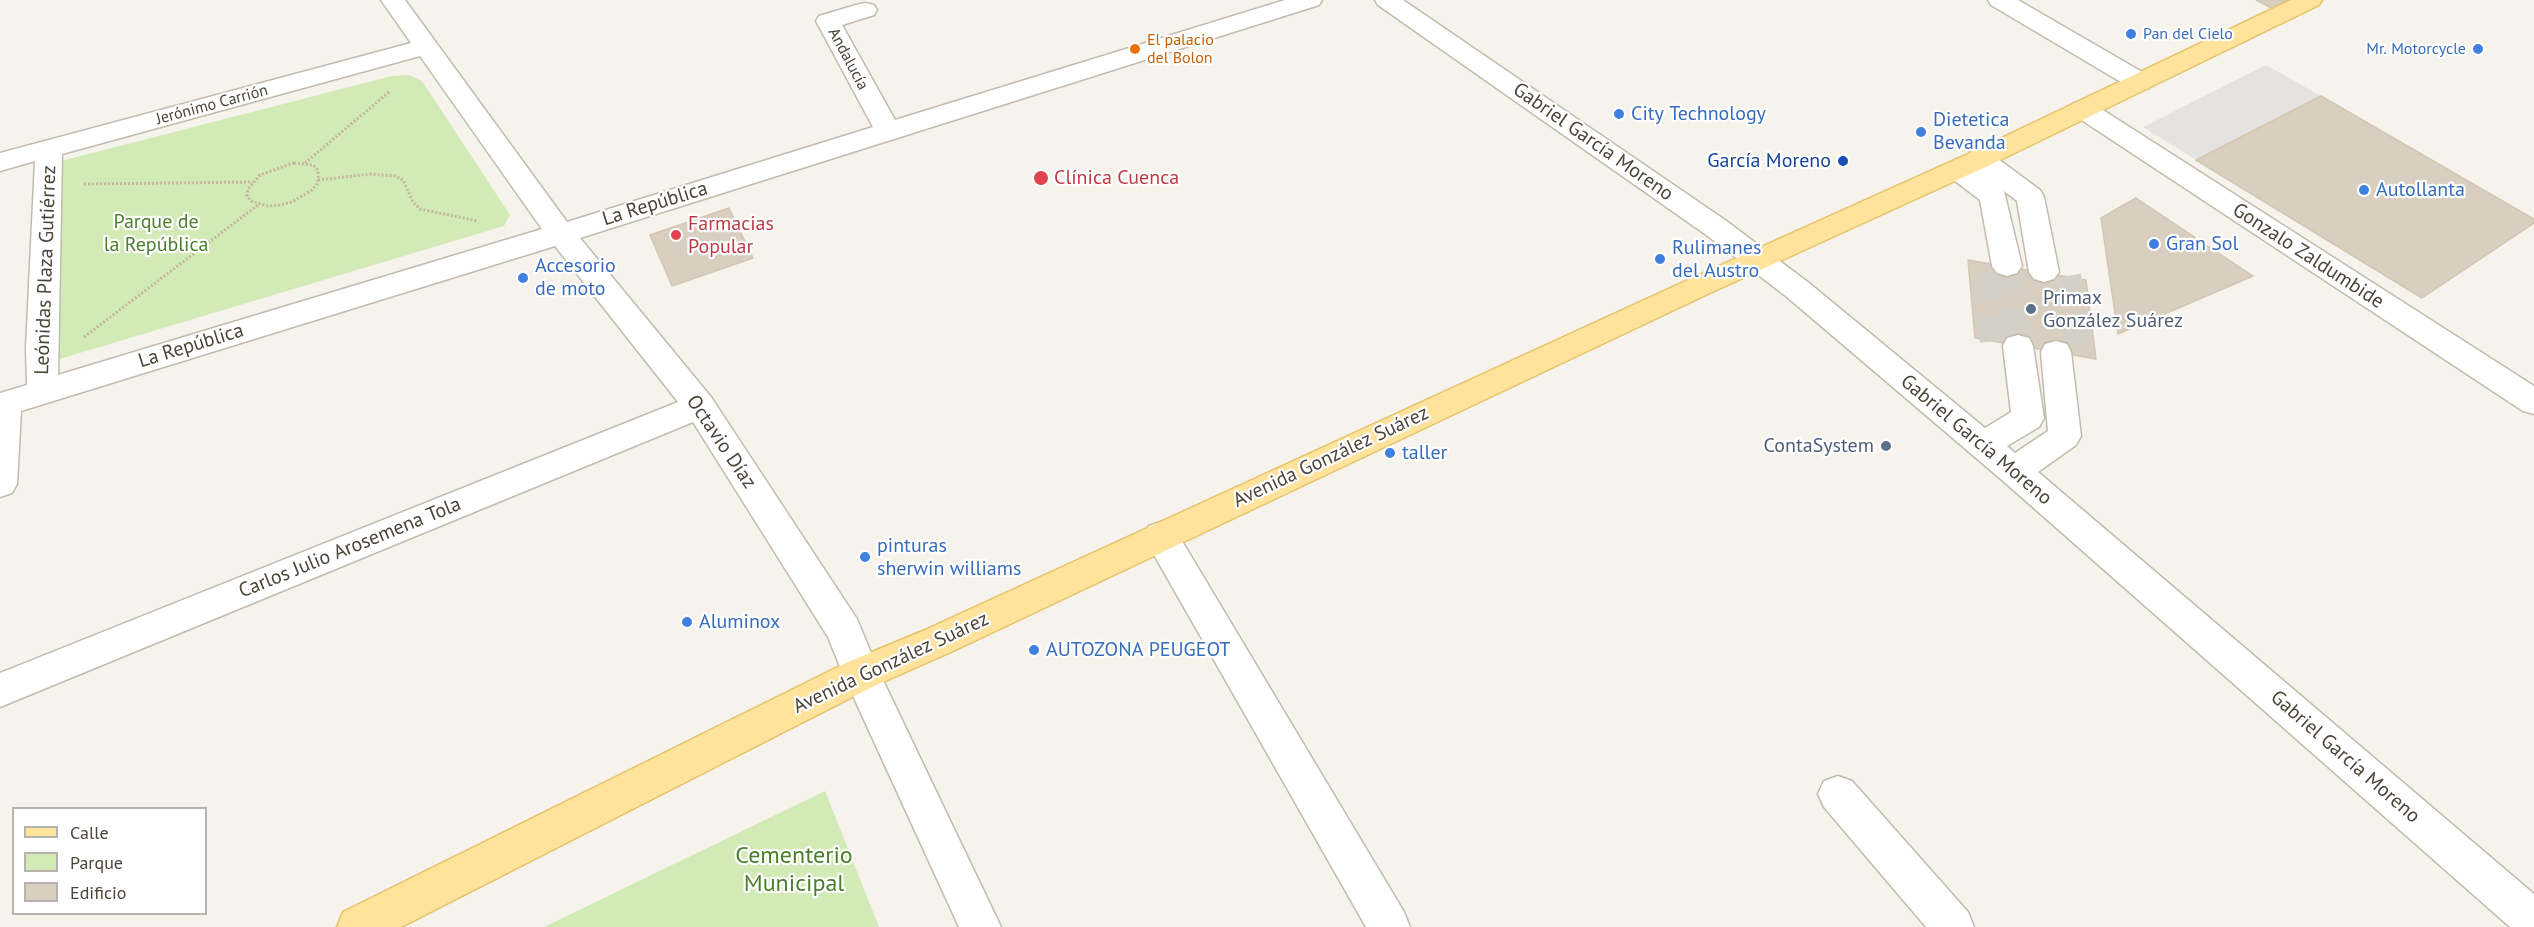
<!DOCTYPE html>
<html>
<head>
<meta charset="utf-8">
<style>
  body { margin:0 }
  #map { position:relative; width:2534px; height:927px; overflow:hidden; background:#f6f3ec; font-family:"PT Sans",sans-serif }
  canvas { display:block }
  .legend { position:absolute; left:12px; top:807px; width:195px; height:108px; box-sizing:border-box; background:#fff; border:2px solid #b7b4b0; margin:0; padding:8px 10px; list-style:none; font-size:18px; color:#4b4439 }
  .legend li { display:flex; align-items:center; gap:12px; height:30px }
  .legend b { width:30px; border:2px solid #b7b4b0 }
</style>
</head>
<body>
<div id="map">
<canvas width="2534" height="927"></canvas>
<ul class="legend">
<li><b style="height:8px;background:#ffe39c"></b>Calle</li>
<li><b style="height:16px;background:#d2eab5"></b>Parque</li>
<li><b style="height:16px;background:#d8cfc1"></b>Edificio</li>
</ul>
</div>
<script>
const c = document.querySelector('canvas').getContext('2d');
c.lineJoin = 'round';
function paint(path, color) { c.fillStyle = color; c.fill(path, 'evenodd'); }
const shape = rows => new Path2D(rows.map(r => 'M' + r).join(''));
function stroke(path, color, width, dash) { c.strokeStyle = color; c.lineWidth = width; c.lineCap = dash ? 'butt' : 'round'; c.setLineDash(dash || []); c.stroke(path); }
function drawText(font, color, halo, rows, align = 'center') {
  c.font = font + ' "PT Sans",sans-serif'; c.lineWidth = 4.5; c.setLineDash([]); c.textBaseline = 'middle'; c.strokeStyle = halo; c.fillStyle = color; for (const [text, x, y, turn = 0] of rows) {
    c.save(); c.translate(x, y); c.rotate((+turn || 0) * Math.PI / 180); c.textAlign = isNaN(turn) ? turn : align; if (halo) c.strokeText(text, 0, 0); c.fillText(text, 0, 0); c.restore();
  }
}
paint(shape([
  [409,75,422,81,510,215,504,226,53,361,61,161,392,76],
  [825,791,879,927,544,927]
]), '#d2eab5');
paint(shape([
  [2266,65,2321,96,2196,160,2143,127]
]), '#e5e3e0');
const building = shape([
  [2256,0,2289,0,2273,9,2256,0],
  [2321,96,2534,219,2534,223,2422,298,2196,160,2321,96],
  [2136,198,2253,276,2118,334,2101,218,2136,198],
  [729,208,753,258,672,286,650,235,729,208],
  [1968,260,2086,280,2096,359,1975,338,1968,260]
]);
paint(building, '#d8cfc1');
stroke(building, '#d3c7b4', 1.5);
stroke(shape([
  [2007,266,2018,346],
  [1986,273,1994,341],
  [2067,276,2080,356]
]), '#d4d0c8', 28, [28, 14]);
const minor = shape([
  [381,0,405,0,567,222,873,127,816,21,819,16,856,5,865,3,874,5,877,10,874,15,842,25,895,120,1285,0,1322,0,1319,5,580,238,711,397,857,619,879,672,1001,927,959,927,843,674,828,637,693,422,0,707,0,673,678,402,555,246,21,411,17,484,12,493,0,497,0,393,27,385,26,348,35,161,0,171,0,153,411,43,381,0],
  [420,56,542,229,58,375,62,154,420,56],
  [1375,0,1403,0,1725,220,1809,283,1985,428,2011,412,2003,346,2007,338,2018,335,2029,338,2033,346,2044,418,2039,427,2007,446,2015,453,2048,431,2041,352,2045,344,2056,341,2067,344,2071,352,2081,436,2076,445,2038,472,2534,894,2534,927,2510,927,2002,480,1787,297,1705,234,1378,5,1375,0],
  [1988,0,2018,0,2149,76,2153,82,2149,88,2140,90,2131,88,1991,5,1988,0],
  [2083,101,2092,103,2534,386,2534,414,2523,411,2074,115,2070,109,2074,103,2083,101],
  [1980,150,1990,153,2040,190,2044,197,2059,272,2054,279,2044,282,2034,279,2029,272,2017,201,2004,191,2022,266,2017,273,2007,276,1997,273,1992,266,1980,200,1951,178,1947,172,1951,166,1961,163,1971,166,1966,159,1970,153,1980,150],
  [1161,522,1173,526,1404,912,1410,927,1366,927,1149,546,1144,536,1149,526,1161,522],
  [1838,776,1852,781,1968,912,1974,927,1926,927,1824,807,1818,794,1824,781,1838,776]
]);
const major = shape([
  [2291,0,2322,0,2319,5,1990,165,1710,293,951,652,874,686,401,927,337,927,343,912,848,662,925,630,1690,279,1970,153,2291,0]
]);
stroke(minor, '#c2bbae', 3);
stroke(major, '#e6c16a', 3);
stroke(shape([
  [294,163,313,165,318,170,318,183,312,190,292,202,280,205,268,206,251,201,247,196,248,189,260,175,294,163],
  [305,163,389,92],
  [318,180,371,174,395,176,403,180,413,202,420,209,478,221],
  [84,184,253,182],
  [84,337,258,205]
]), '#c4b79f', 3, [2, 2]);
paint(minor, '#fff');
paint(major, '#ffe39c');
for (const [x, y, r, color] of [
  [2131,34,6,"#3f7fe0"],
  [1135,49,6,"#e8710a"],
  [2478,49,6,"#3f7fe0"],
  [1619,114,6,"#3f7fe0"],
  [1921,132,6,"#3f7fe0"],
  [1843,161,6,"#1a4fb4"],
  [1041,178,8,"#e0444e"],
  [2364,190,6,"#3f7fe0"],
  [676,235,6,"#e0444e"],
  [2154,244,6,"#3f7fe0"],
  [1660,259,6,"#3f7fe0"],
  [523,278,6,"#3f7fe0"],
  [2031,309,6,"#5c6f8a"],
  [1886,446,6,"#5c6f8a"],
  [1390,453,6,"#3f7fe0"],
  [865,557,6,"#3f7fe0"],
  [687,622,6,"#3f7fe0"],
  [1034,650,6,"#3f7fe0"]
]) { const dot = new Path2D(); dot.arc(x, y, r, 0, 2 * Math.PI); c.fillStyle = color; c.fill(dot); stroke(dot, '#fff', 2); }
drawText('16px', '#366cbe', '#fff', [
  ["Pan del Cielo",2143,34],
  ["Mr. Motorcycle",2466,49,"right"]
], 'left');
drawText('16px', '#c56008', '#fff', [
  ["El palacio",1147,40],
  ["del Bolon",1147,58]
], 'left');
drawText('16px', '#4b4439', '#fff', [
  ["Andalucía",848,59,62],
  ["Jerónimo Carrión",212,105,-15]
]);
drawText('20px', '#366cbe', '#fff', [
  ["City Technology",1631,114],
  ["Dietetica",1933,120],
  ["Bevanda",1933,143],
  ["Autollanta",2376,190],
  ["Gran Sol",2166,244],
  ["Rulimanes",1672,248],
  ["del Austro",1672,271],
  ["Accesorio",535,266],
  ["de moto",535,289],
  ["taller",1402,453],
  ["pinturas",877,546],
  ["sherwin williams",877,569],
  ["Aluminox",699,622],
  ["AUTOZONA PEUGEOT",1046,650]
], 'left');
drawText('20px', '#4b4439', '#fff', [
  ["Gabriel García Moreno",1593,142,35],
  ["La República",655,204,-17],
  ["Gonzalo Zaldumbide",2308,256,33],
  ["Leónidas Plaza Gutiérrez",46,270,-88],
  ["La República",191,346,-17],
  ["Gabriel García Moreno",1976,440,40],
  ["Octavio Díaz",721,442,56],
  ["Avenida González Suárez",1331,457,-25],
  ["Carlos Julio Arosemena Tola",350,548,-22],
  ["Avenida González Suárez",891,663,-25],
  ["Gabriel García Moreno",2345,757,41]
]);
drawText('20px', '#164399', '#fff', [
  ["García Moreno",1831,161]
], 'right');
drawText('20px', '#be3a42', '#fff', [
  ["Clínica Cuenca",1054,178],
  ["Farmacias",688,224],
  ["Popular",688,247]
], 'left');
drawText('20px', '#4a7f2a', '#fff', [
  ["Parque de",156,222],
  ["la República",156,245]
]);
drawText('20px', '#4e5e75', '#fff', [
  ["Primax",2043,298],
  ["González Suárez",2043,321],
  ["ContaSystem",1874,446,"right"]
], 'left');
drawText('24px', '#4a7f2a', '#fff', [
  ["Cementerio",794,856],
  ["Municipal",794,884]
]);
</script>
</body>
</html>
